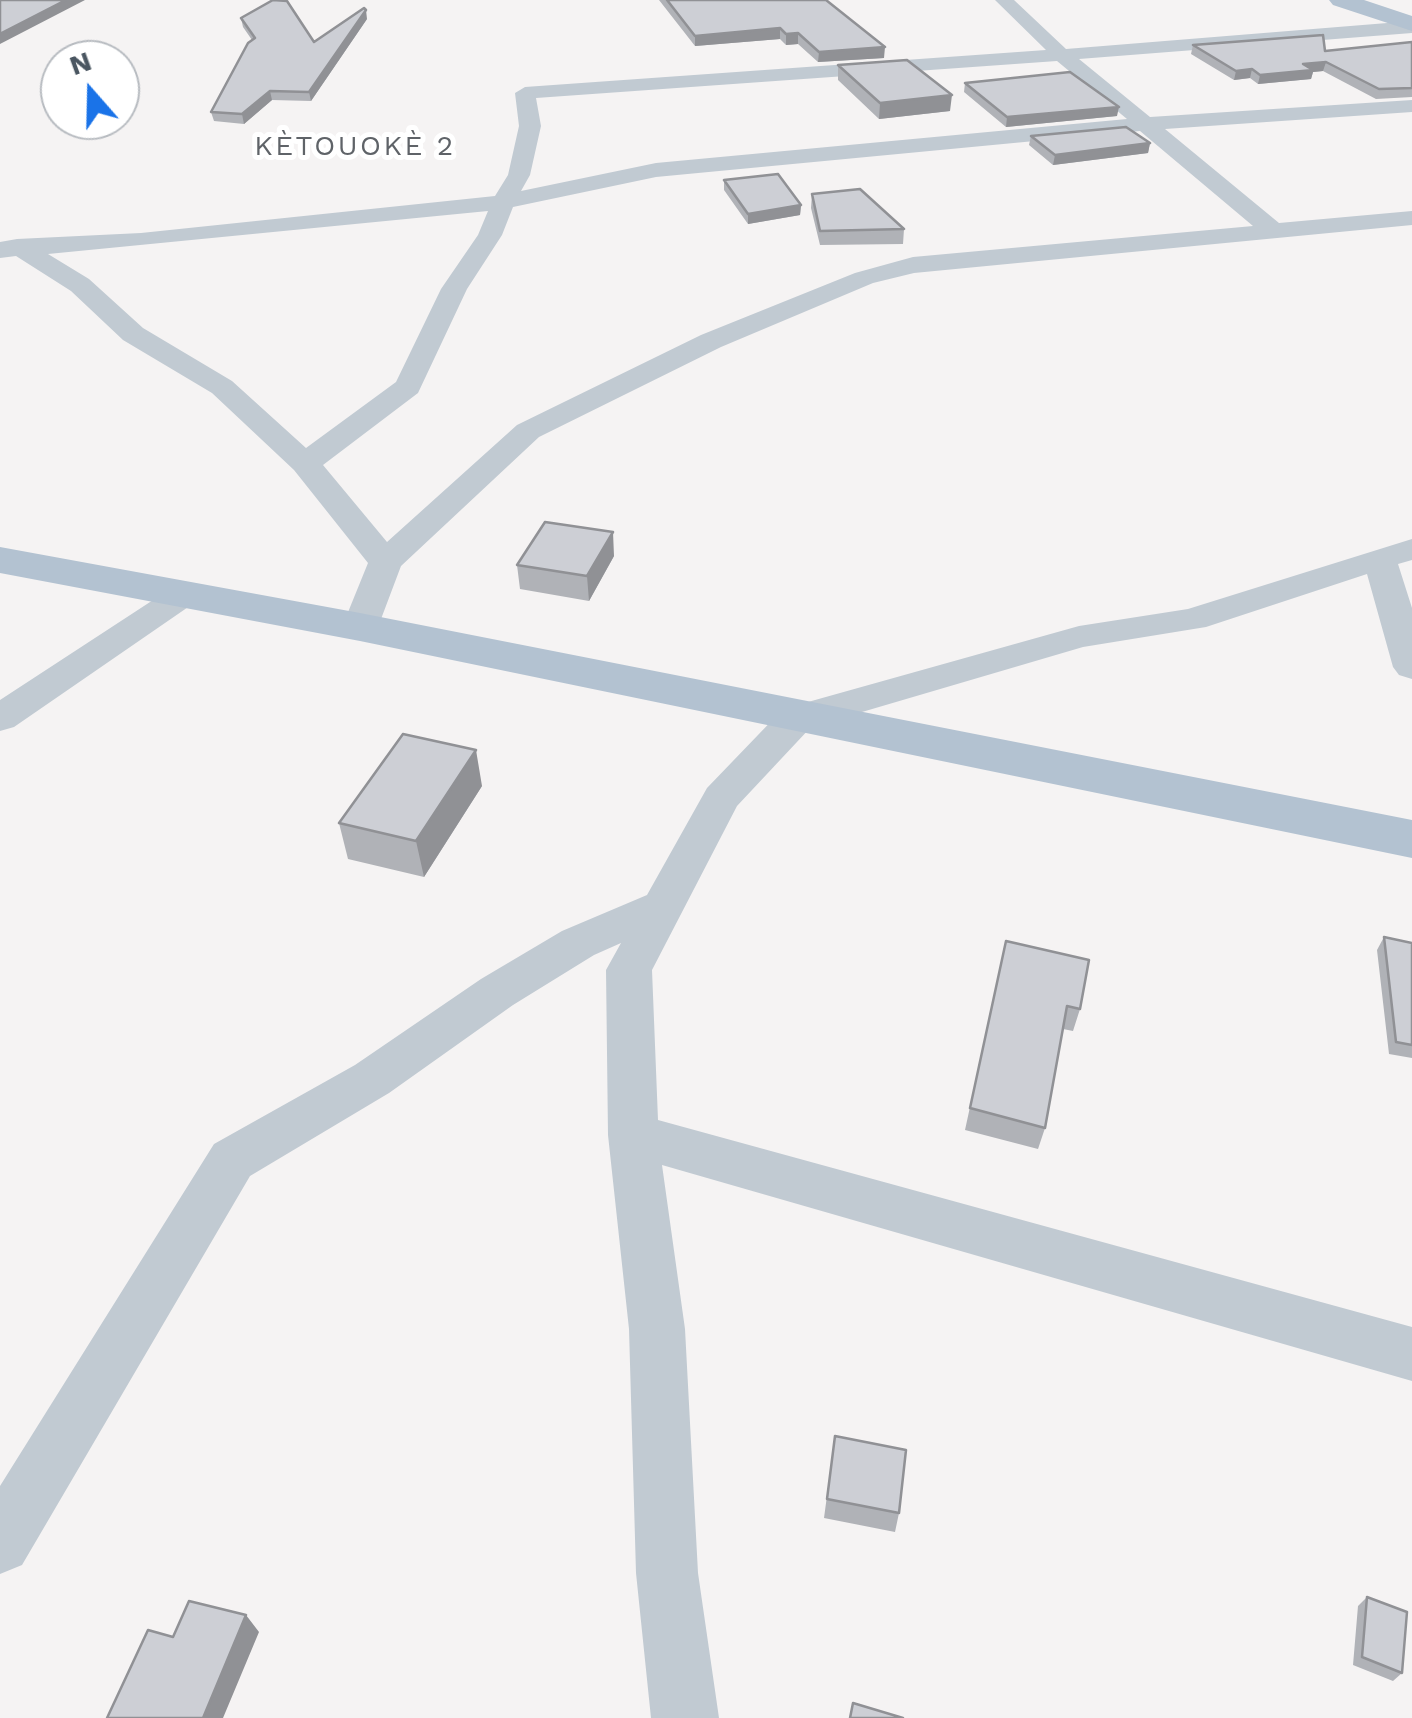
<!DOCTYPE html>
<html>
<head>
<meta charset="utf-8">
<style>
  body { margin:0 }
  #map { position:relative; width:1412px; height:1718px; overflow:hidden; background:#f5f3f3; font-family:"Work Sans",sans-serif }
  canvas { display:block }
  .north { position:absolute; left:40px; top:40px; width:100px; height:100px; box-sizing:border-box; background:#fff; border:2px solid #b7bbc0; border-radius:50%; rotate:340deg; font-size:28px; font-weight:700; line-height:40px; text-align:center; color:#4a5661 }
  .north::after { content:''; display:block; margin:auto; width:35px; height:45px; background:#1a73e8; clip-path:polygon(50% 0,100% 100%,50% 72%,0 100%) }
</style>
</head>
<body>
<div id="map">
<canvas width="1412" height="1718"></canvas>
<div class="north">N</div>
</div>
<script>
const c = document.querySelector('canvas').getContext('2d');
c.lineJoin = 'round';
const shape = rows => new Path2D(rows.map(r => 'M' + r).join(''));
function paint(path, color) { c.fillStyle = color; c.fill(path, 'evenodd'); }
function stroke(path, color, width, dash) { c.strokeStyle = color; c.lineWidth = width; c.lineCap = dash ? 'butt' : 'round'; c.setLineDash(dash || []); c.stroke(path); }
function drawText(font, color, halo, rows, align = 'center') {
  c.font = font + ' "Work Sans",sans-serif'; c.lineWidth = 10; c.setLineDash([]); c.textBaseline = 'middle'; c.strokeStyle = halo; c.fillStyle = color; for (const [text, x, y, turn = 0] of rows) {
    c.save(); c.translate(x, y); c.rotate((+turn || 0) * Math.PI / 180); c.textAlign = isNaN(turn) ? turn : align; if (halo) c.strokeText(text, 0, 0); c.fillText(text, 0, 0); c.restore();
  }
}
paint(shape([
  [995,0,1014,0,1066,49,1412,21,1412,33,1079,59,1150,117,1412,100,1412,112,1165,129,1279,223,1412,211,1412,225,914,273,873,283,721,347,539,437,401,566,378,627,373,635,360,638,347,635,342,627,368,563,294,470,212,393,123,340,71,291,16,256,0,258,0,242,17,239,141,233,495,196,508,175,519,126,515,93,525,87,1046,50,995,0],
  [1057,61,1127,119,656,163,521,191,530,175,541,126,536,98,1057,61],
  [1140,131,1253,226,913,257,855,273,701,335,517,425,387,542,323,465,418,393,467,289,502,235,513,207,656,177,1140,131],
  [488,211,478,235,441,289,396,382,306,448,232,381,143,328,89,279,48,254,488,211],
  [1412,539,1412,560,1398,564,1412,608,1412,679,1399,675,1393,667,1367,574,1206,627,1083,647,811,727,737,806,652,970,658,1120,1412,1327,1412,1381,662,1165,685,1329,698,1573,719,1718,651,1718,636,1573,629,1329,608,1135,606,970,621,943,594,955,513,1005,389,1093,250,1176,22,1565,0,1574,0,1486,214,1144,355,1065,481,979,562,931,647,895,707,788,783,709,1079,626,1188,609,1412,539],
  [182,586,194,589,199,596,194,603,14,727,0,731,0,700,170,589,182,586]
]), '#c1cad2');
paint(shape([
  [1329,0,1364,0,1412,16,1412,31,1333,5,1329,0],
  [0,547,360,613,1412,820,1412,858,360,641,0,573,0,547]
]), '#b3c2d1');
paint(shape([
  [659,0,826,0,884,58,818,62,798,44,786,45,780,39,695,46],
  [241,18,314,42,367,19,311,101,272,100,244,124,214,121,211,112,252,40,243,27],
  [1412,42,1412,97,1376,99,1323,71,1313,72,1311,79,1258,84,1250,78,1234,80,1191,54,1193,45,1325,51],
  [838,65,950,111,879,119,838,80],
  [965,83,1117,116,1006,127,964,92],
  [1031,136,1150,143,1148,153,1053,165,1029,145],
  [724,180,801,205,800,215,748,224,724,190],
  [812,194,904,229,903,244,820,245,811,208],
  [614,556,589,601,520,589,517,565],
  [482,786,424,877,348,859,339,823],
  [1384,937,1412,943,1412,1058,1389,1054,1377,950],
  [1006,941,1080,1009,1073,1031,1063,1029,1045,1128,1038,1149,965,1130],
  [835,1436,899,1513,895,1532,824,1518],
  [1367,1597,1402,1673,1393,1681,1353,1665,1358,1606]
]), '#b0b2b7');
paint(shape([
  [66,0,85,0,0,44,0,34],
  [366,10,367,19,311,101,309,92],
  [780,28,780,39,695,46,695,36],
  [798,33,798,44,786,45,786,34],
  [885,47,884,58,818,62,819,52],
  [1326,62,1323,71,1313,72,1311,79,1258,84,1260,75,1303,64],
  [1252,69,1250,78,1234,80,1236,71],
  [270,91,272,100,244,124,242,114],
  [952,95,950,111,879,119,880,103],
  [1119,107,1117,116,1006,127,1007,117],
  [1150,143,1148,153,1053,165,1055,155],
  [801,205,800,215,748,224,748,214],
  [613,532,614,556,589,601,587,576],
  [476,750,482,786,424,877,416,841],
  [246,1615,259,1632,223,1718,203,1718]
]), '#909195');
const building = shape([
  [0,0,66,0,0,34,0,0],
  [273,0,287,1,314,42,364,8,366,10,309,92,270,91,242,114,211,112,248,43,255,38,241,18,273,0],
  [667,0,826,0,885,47,819,52,798,33,786,34,780,28,695,36,667,0],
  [1323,35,1325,51,1412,42,1412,88,1379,89,1326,62,1303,64,1313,70,1260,75,1252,69,1236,71,1193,45,1323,35],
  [907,60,952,95,880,103,838,65,907,60],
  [1070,72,1119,107,1007,117,965,83,1070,72],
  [1126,127,1150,143,1055,155,1031,136,1126,127],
  [778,174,801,205,748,214,724,180,778,174],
  [860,189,904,229,820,231,812,194,860,189],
  [545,522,613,532,587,576,517,565,545,522],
  [403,734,476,750,416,841,339,823,403,734],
  [1384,937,1412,943,1412,1045,1396,1042,1384,937],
  [1006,941,1089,960,1080,1009,1067,1006,1045,1128,970,1108,1006,941],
  [835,1436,906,1450,899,1513,827,1499,835,1436],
  [1367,1597,1407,1612,1402,1673,1362,1657,1367,1597],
  [189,1601,246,1615,203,1718,107,1718,148,1630,173,1637,189,1601],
  [853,1703,903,1718,850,1718,853,1703]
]);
paint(building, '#cdcfd5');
stroke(building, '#909195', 2.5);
c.letterSpacing = '2.5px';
drawText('28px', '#5f6368', '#fff', [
  ["KÈTOUOKÈ 2",355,147]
]);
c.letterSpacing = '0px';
</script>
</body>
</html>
